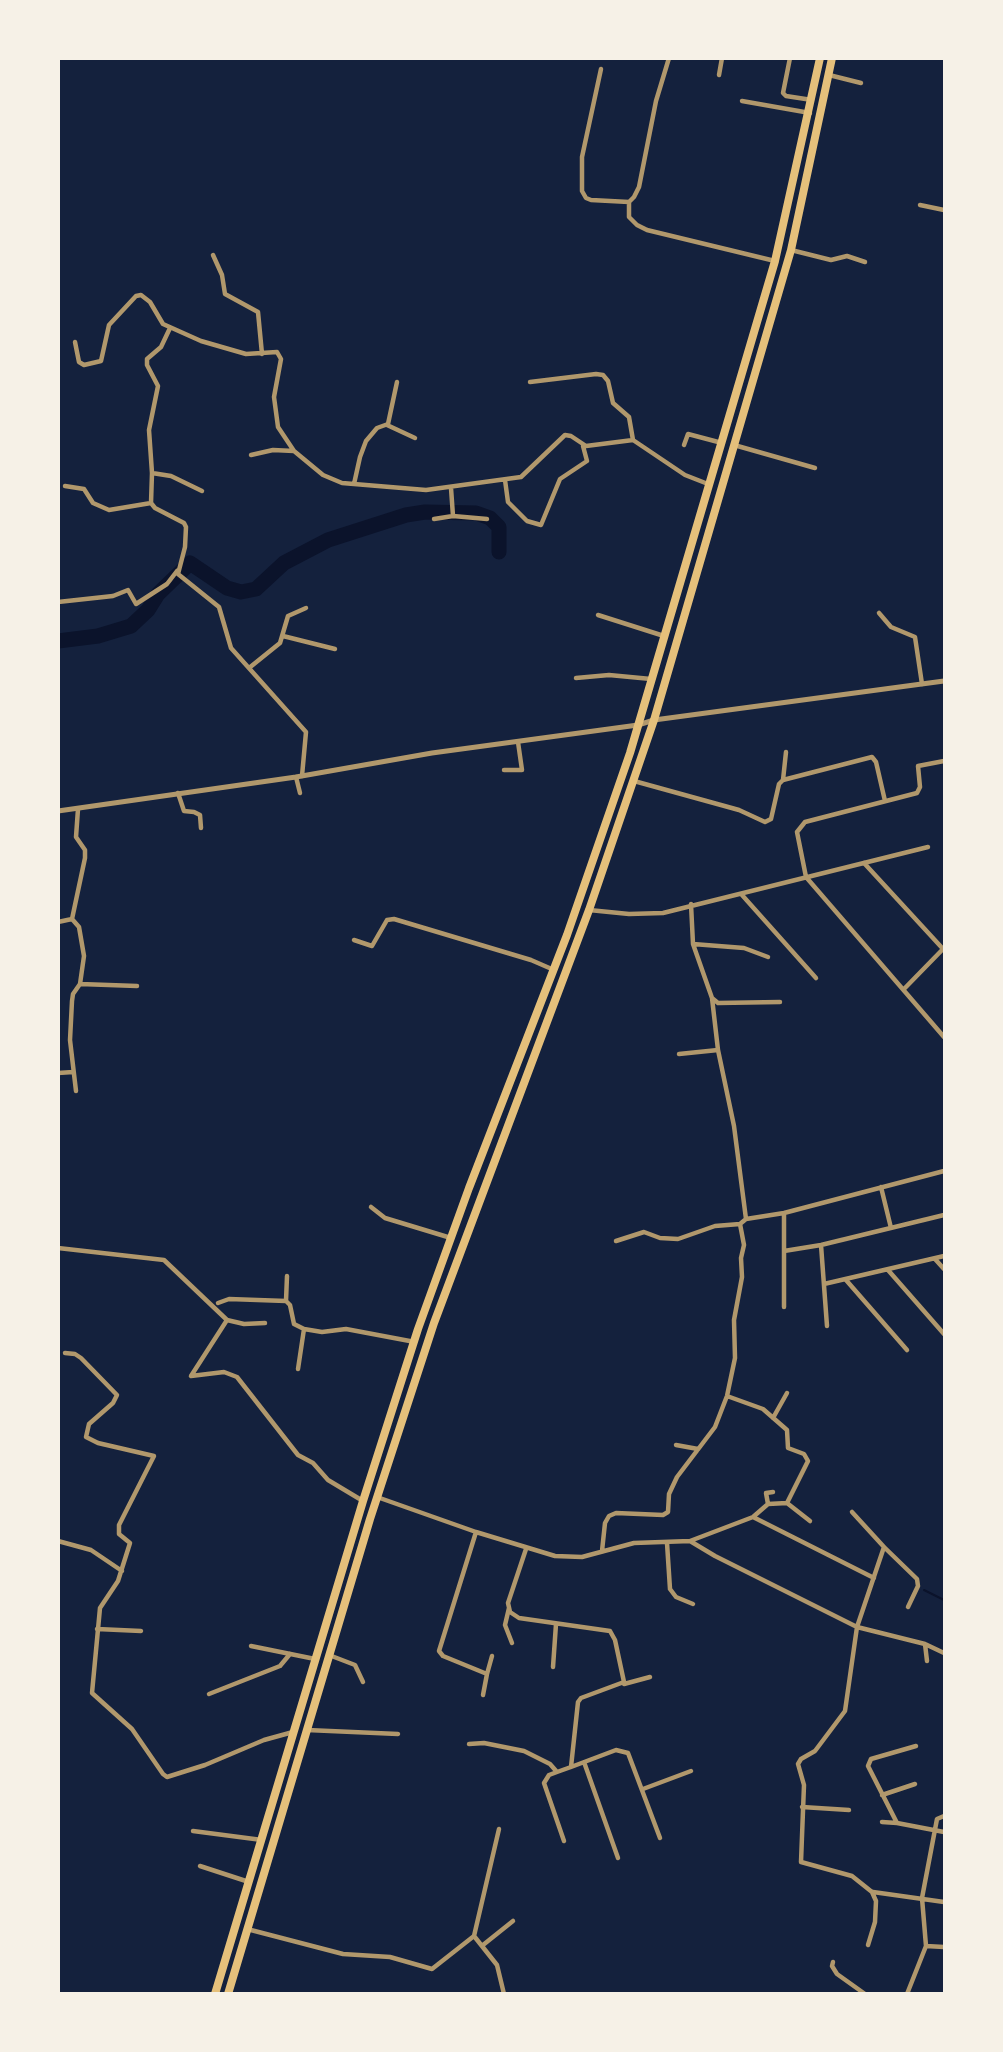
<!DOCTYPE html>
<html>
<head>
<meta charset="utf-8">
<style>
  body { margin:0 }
  #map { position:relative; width:1003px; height:2052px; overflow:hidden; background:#14213d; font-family:"Golos Text",sans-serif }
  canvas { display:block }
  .frame { position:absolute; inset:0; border:60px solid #f6f1e7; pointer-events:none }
</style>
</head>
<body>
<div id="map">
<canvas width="1003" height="2052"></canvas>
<div class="frame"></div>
</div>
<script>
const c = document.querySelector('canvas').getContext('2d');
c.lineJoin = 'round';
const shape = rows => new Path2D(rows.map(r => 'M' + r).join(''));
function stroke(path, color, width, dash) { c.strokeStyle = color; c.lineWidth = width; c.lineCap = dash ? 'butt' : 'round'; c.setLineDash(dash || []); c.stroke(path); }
stroke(shape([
  [924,1590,944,1600]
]), '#0b132b', 2);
stroke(shape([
  [58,641,98,636,131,626,148,610,158,594,190,563,227,588,241,592,256,589,284,563,328,540,406,515,425,512,476,513,490,518,499,527,499,552]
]), '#0b132b', 15);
stroke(shape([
  [669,58,656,101,639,187,634,197,629,202,629,217,637,225,647,230,775,261],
  [790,58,783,93,786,96,812,100],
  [601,69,582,157,582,191,586,198,591,200,629,202],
  [719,75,722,58],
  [829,75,861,83],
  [742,101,810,113],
  [920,205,944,210],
  [791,250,831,260,847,256,865,262],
  [213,255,222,275,225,294,258,312,262,354],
  [170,328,161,347,147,359,147,365,158,386,149,430,152,473,151,503,155,508,184,523,186,527,185,547,178,574,219,607,231,648,306,732,302,776],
  [75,342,79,362,84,365,101,361,109,325,136,296,141,295,150,302,163,324,201,341,246,354,277,352,281,359,274,397,278,427,294,451,323,475,342,483,426,490,521,477,565,435,571,436,586,446,633,440,685,475,708,484],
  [530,382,596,374,603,375,608,381,613,403,629,417,633,440],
  [387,425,415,438],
  [684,445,688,434,722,443],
  [734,445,815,468],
  [251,455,273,450,294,451],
  [152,473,171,476,202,491],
  [505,480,508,502,527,521,541,525,560,479,587,461,583,446],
  [354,484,360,457,366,441,377,428,388,424,397,382],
  [65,486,84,489,93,503,109,510,151,503],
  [451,488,453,516],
  [434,519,453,516,487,519],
  [58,602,113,596,128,590,136,604,167,584,177,571],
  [879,613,891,627,915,637,922,684],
  [598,615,664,636],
  [283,636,335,649],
  [249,668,280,643,288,616,306,608],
  [576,678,609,675,651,679],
  [944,761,918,766,920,787,917,793,805,822,797,832,806,877,944,1037],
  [504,770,522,770,518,742],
  [296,777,300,793],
  [783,780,786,752],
  [634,781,739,810,765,822,771,819,779,784,783,780,872,757,876,762,885,801],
  [178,793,184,811,194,812,200,815,201,828],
  [864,863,944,950],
  [742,895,816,978],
  [691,904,693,944,712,998,718,1003,780,1002],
  [589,910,629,914,663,913,928,847],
  [58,922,72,919],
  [354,940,372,946,387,920,394,919,531,960,554,970],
  [693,944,744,948,768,957],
  [80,984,137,986],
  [904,989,944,948],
  [718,1050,734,1126,746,1219],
  [679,1054,718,1050,712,998],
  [58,1073,73,1072],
  [76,1091,70,1040,72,1001,73,994,80,984,84,956,79,927,72,919,85,858,85,850,76,837,78,809],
  [881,1187,891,1228],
  [371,1207,385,1218,451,1238],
  [784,1213,784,1307],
  [616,1241,644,1232,660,1238,678,1239,715,1226,740,1224],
  [821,1245,827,1326],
  [58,1248,164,1260,227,1320,244,1324,265,1323],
  [784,1251,821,1245,944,1215],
  [935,1259,944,1269],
  [888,1270,944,1334],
  [846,1280,907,1350],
  [824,1284,944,1256],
  [286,1301,287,1276],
  [218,1303,229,1299,286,1301,290,1305,294,1324,304,1329,322,1332,346,1329,415,1342],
  [65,1353,75,1354,81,1358,117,1395,113,1403,89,1424,86,1437,98,1443,154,1456,119,1525,119,1534,130,1543,118,1581,100,1608,92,1693,132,1729,163,1774,167,1777,205,1765,264,1740,293,1732],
  [298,1369,304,1329],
  [191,1376,224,1372,237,1377,298,1455,313,1463,328,1480,363,1501],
  [191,1376,227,1320],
  [727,1396,763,1409,787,1430,788,1448,804,1454,808,1461,787,1503,768,1504,753,1517],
  [773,1418,787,1393],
  [676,1445,698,1449],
  [377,1497,476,1532,555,1556,582,1557,634,1543,690,1541,715,1556,857,1627,925,1644,944,1653],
  [787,1503,810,1521],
  [768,1504,766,1493,773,1492],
  [852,1512,884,1547,857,1627,845,1711,815,1751,801,1759,798,1764,804,1785,801,1862,852,1876,872,1892,876,1901,875,1922,868,1945],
  [476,1532,439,1651,443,1656,487,1674,483,1695],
  [58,1541,91,1550,122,1571],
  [690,1541,753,1517,874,1578],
  [667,1543,670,1589,676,1597,693,1604],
  [884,1547,917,1579,918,1586,908,1607],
  [602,1551,605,1523,609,1516,616,1513,663,1515,668,1512,669,1494,677,1477,715,1427,727,1396,735,1358,734,1320,742,1277,741,1258,744,1245,740,1224,746,1219,784,1213,944,1171],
  [509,1608,505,1625,512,1643],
  [97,1629,141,1631],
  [925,1644,927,1661],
  [251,1646,315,1659],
  [329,1655,355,1665,363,1682],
  [553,1667,556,1624],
  [487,1674,492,1656],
  [624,1684,650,1677],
  [209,1694,280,1666,290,1654],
  [307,1730,398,1734],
  [469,1744,484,1743,524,1751,550,1764,557,1772,571,1767,578,1702,581,1698,624,1682,615,1640,610,1631,519,1618,510,1612,508,1603,526,1549],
  [916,1746,871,1759,868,1766,897,1823,944,1832],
  [584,1762,618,1858],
  [571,1767,616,1750,628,1753,660,1838],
  [557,1772,549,1775,544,1783,564,1841],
  [643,1789,691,1771],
  [882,1795,915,1784],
  [802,1807,849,1810],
  [882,1822,897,1823],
  [193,1831,262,1840],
  [200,1866,249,1882],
  [873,1892,944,1902],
  [247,1929,343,1954,390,1957,432,1969,474,1936,499,1829],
  [474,1936,497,1965,504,1994],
  [483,1945,513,1921],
  [926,1946,944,1947],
  [833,1962,832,1966,837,1974,865,1994],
  [907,1994,926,1946,922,1898,937,1819,944,1816]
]), '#b1986c', 4.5);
stroke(shape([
  [58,811,296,777,432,753,638,725,654,720,944,681]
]), '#b1986c', 5);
stroke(shape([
  [215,1994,363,1501,418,1329,469,1188,567,935,630,753,775,261,820,58],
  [228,1994,370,1519,434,1323,589,910,654,720,791,250,832,58]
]), '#e5c07b', 8);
</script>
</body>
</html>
